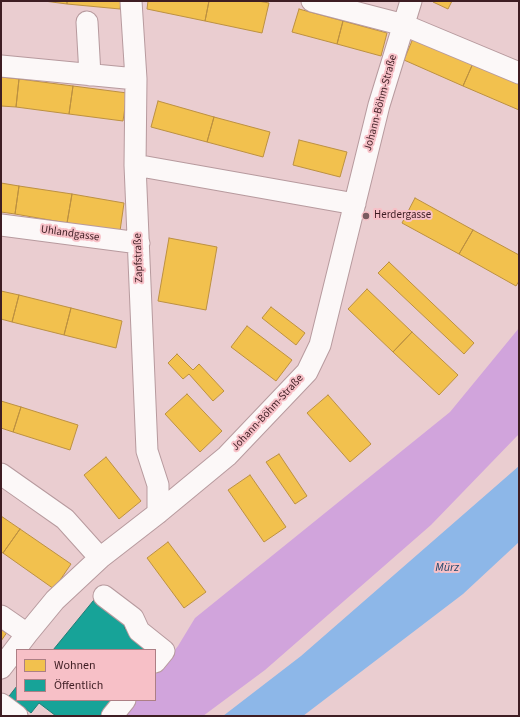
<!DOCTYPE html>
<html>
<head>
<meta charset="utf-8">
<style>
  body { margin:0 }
  #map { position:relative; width:520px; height:717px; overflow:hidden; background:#eacdd0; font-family:"Source Sans 3",sans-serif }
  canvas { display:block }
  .frame { position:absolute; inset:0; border:2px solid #3e1d23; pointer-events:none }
  .legend { position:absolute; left:16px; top:649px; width:140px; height:52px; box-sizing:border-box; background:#f7c0c7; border:1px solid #ad7f85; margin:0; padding:5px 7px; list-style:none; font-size:12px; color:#3e1d23 }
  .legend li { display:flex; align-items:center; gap:8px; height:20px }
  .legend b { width:20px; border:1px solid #ad7f85 }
</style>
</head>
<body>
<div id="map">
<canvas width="520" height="717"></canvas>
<div class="frame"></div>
<ul class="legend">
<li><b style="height:11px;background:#f2c14e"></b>Wohnen</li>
<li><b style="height:11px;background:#17a398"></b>Öffentlich</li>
</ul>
</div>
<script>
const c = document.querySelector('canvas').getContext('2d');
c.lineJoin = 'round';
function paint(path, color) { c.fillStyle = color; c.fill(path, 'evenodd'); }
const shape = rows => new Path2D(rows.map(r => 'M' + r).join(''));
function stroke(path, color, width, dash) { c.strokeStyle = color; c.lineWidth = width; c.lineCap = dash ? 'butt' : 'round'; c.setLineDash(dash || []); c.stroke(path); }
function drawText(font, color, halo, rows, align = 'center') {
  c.font = font + ' "Source Sans 3",sans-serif'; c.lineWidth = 4; c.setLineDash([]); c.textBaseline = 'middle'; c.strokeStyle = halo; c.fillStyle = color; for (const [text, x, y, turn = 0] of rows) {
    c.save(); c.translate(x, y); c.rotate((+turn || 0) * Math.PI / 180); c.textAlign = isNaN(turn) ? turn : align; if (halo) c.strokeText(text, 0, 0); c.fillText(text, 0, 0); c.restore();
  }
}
paint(shape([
  [519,328,519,434,431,525,265,670,203,716,122,716,135,700,155,700,155,675,178,646,195,618,450,412]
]), '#d1a4dc');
paint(shape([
  [519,466,519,542,463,594,303,716,223,716,301,656]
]), '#8db7e8');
const homes = shape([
  [44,1,67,1,67,4,44,1],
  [67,1,121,1,120,9,67,4,67,1],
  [148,1,209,1,205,21,147,9,148,1],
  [209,1,258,1,269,3,262,33,205,21,209,1],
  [433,1,452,1,448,9,433,2,433,1],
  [299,9,343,21,337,44,292,32,299,9],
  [343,21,387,33,381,56,337,44,343,21],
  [414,36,474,61,463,86,404,60,414,36],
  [474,61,519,81,519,110,463,86,474,61],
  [1,77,19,79,16,107,1,106,1,77],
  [19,79,73,86,69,114,16,107,19,79],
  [73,86,127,93,123,121,69,114,73,86],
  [158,101,214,117,207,142,151,127,158,101],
  [214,117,270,132,263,157,207,142,214,117],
  [299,140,347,152,340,177,293,165,299,140],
  [1,183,19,186,15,214,1,212,1,183],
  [19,186,72,194,67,223,15,214,19,186],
  [72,194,124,203,120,231,67,223,72,194],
  [415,198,473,230,459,254,402,223,415,198],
  [473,230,519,255,519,281,516,286,459,254,473,230],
  [169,238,217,247,206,310,158,301,169,238],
  [389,262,474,343,464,354,378,273,389,262],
  [367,289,412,332,393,352,348,309,367,289],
  [1,291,19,295,12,322,1,319,1,291],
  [19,295,71,308,64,335,12,322,19,295],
  [271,307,305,333,296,345,262,318,271,307],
  [71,308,122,321,116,348,64,335,71,308],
  [247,326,292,360,276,381,231,347,247,326],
  [412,332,458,375,439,395,393,352,412,332],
  [177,354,193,370,199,364,224,391,213,401,189,374,183,379,168,363,177,354],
  [187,394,222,431,200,452,165,414,187,394],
  [328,395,371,444,350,462,307,413,328,395],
  [1,401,21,407,13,432,1,428,1,401],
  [21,407,78,425,70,450,13,432,21,407],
  [279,454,307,496,295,504,266,462,279,454],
  [106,457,141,501,119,519,84,475,106,457],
  [250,475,286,527,264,542,228,490,250,475],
  [1,516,20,529,3,553,1,552,1,516],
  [20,529,71,564,54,589,3,553,20,529],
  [168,542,206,592,184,608,147,558,168,542],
  [1,622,10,628,1,641,1,622]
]);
paint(homes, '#f2c14e');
stroke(homes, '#bc9041', 1);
const public = shape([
  [98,595,130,621,124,628,153,650,53,650,98,595],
  [17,686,17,700,118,700,105,716,56,716,39,703,31,713,21,705,18,708,6,700,17,686]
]);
paint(public, '#17a398');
stroke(public, '#237b75', 1);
const minor = shape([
  [131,1,136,79,135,165,147,451,158,485,158,513],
  [312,1,404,25,519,73],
  [87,22,90,75],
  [1,66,136,79],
  [135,165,355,204],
  [1,225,139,243],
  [1,474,65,519,100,558],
  [104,596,133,618,139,631,164,651,155,662],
  [1,616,27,634],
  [1,668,27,634,55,600,100,558,158,513,227,456,307,372,320,345,379,105,411,1],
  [1,704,17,716],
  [112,716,125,700]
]);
stroke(minor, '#b79a9e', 23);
stroke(minor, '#fcf8f8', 21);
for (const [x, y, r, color] of [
  [366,216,4,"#7a5b60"]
]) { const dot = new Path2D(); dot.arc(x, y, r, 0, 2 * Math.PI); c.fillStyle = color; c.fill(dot); stroke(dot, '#f7c0c7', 1.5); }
drawText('11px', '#3e1d23', '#f7c0c7', [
  ["Johann-Böhm-Straße",381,103,-75],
  ["Uhlandgasse",70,234,8],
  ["Zapfstraße",139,258,-92],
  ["Johann-Böhm-Straße",268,413,-47]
]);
drawText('11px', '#3e1d23', '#f7c0c7', [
  ["Herdergasse",374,216]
], 'left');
drawText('italic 12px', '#22476b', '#f7c0c7', [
  ["Mürz",447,568]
]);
</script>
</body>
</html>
